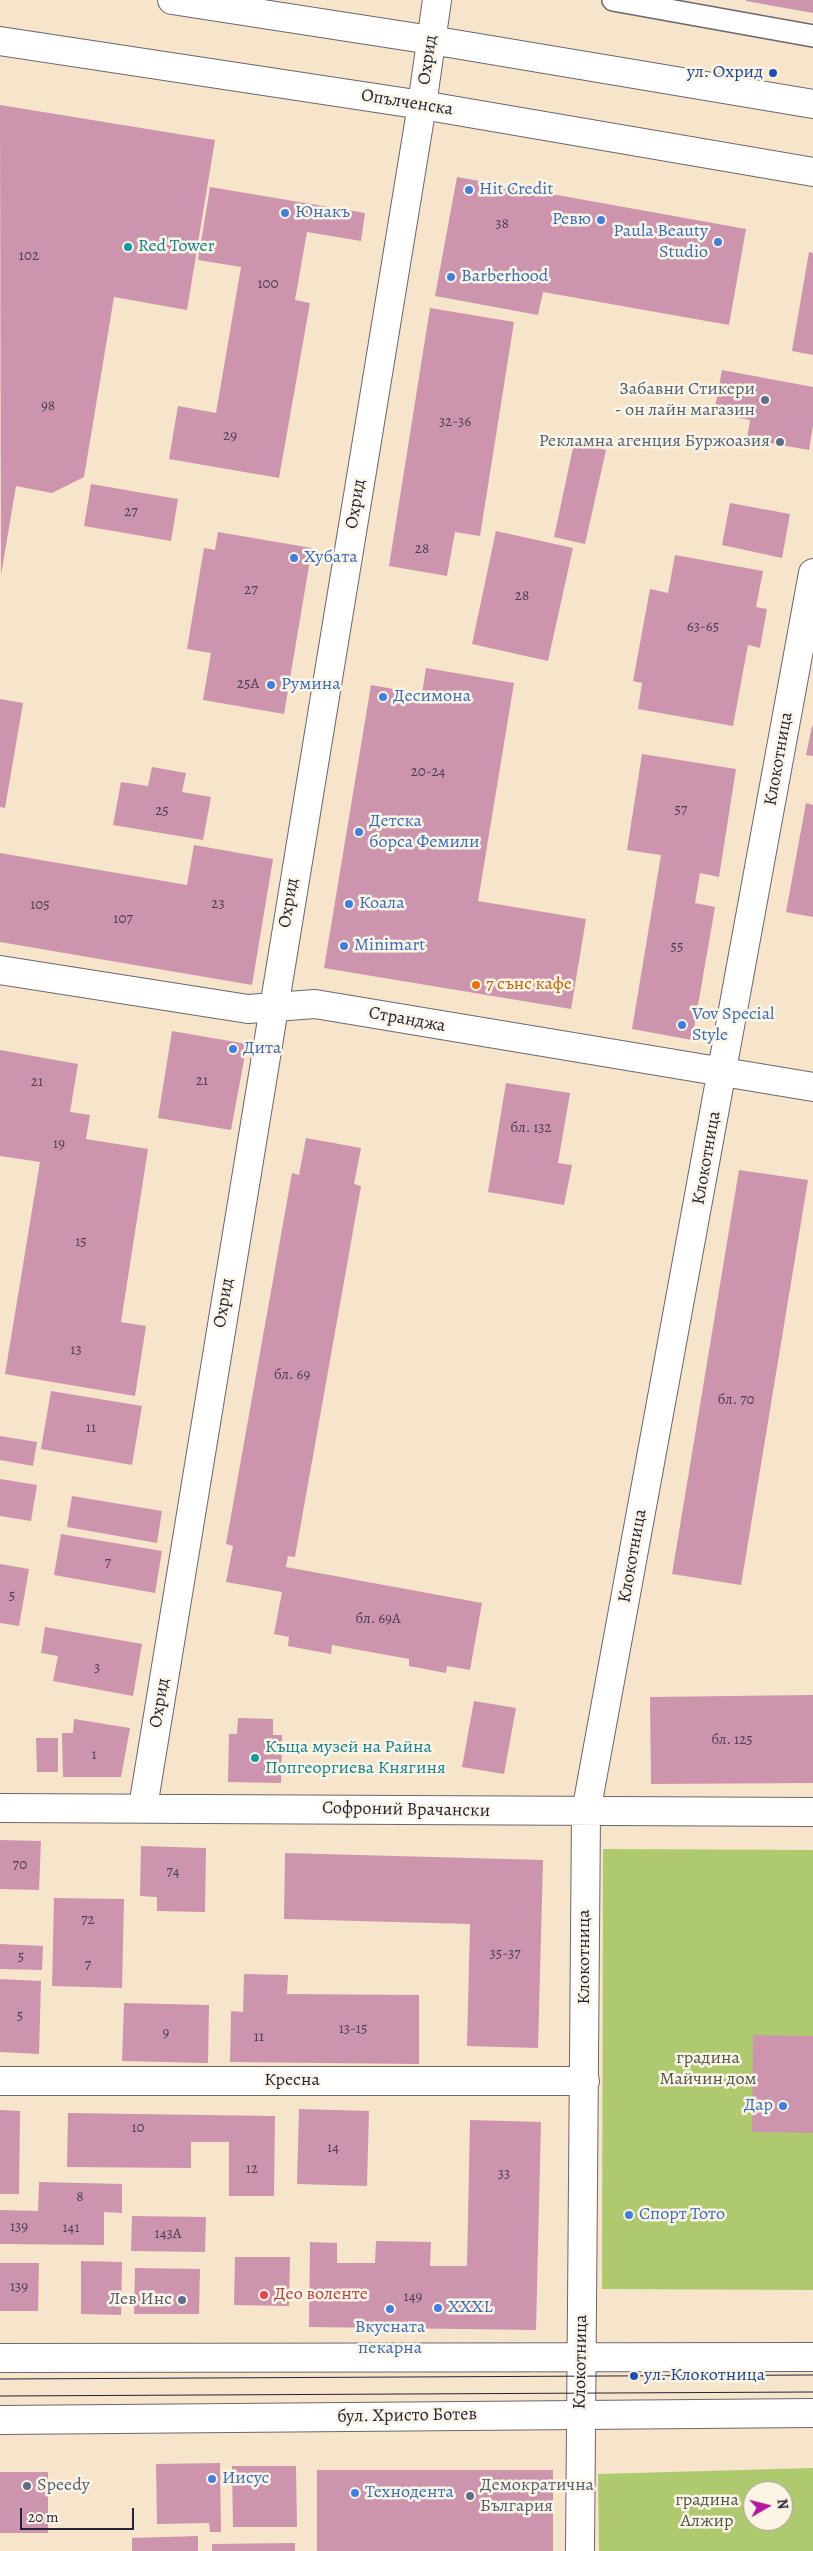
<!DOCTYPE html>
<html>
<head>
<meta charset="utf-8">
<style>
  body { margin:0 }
  #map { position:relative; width:813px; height:2551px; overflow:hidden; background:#f6e5cb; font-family:Alegreya,serif }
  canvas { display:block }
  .north { position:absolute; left:743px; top:2481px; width:50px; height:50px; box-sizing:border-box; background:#fcf5e5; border:1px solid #a5a1a1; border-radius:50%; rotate:82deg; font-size:14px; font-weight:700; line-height:20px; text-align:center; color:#22223b }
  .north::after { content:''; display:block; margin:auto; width:18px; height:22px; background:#b5179e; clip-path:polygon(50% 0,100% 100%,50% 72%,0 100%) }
  .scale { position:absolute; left:20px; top:2508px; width:114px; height:22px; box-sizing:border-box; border:2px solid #22223b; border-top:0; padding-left:6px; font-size:15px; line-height:18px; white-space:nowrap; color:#22223b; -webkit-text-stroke:4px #fcf5e5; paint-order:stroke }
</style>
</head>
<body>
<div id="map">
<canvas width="813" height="2551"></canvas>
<div class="north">N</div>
<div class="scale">20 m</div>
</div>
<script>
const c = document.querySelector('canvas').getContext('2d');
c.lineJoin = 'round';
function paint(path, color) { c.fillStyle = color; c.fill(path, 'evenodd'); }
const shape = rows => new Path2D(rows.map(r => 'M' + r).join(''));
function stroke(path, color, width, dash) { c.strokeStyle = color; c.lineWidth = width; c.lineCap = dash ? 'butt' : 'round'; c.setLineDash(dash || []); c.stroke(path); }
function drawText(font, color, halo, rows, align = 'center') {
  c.font = font + ' Alegreya,serif'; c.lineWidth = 5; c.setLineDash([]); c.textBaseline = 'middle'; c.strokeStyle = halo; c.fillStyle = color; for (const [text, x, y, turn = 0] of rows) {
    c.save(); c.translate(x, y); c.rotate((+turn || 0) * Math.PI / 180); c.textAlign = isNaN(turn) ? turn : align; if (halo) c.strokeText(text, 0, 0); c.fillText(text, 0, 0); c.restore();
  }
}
paint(shape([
  [603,1849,813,1850,813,2290,602,2289],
  [813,2468,813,2551,599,2551,598,2474],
  [753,2491,783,2491,783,2521,753,2521]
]), '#afc96e');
paint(shape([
  [746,0,813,0,813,13,746,1],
  [0,105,215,140,187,310,114,297,84,477,52,493,16,486,1,575],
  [457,177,746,229,729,325,543,292,538,315,435,296],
  [210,187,365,213,361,241,307,232,295,300,310,303,279,478,169,459,178,406,216,413,241,267,198,260],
  [809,252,813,253,813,355,792,351],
  [430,308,514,322,480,536,455,532,447,576,389,566],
  [722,370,813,387,813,425,809,450,747,439,750,420,714,413],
  [574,443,606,450,585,544,554,537],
  [91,484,178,499,171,541,84,526],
  [730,503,790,514,782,558,722,545],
  [496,531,573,548,548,661,472,644],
  [218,532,312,548,284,714,203,700,211,653,187,649,204,548,215,550],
  [675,555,763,571,756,607,767,609,760,648,748,645,733,726,638,709,642,683,633,681,650,589,668,593],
  [426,668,514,683,478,901,586,919,571,1009,324,968,371,685,422,694],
  [0,699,23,703,5,808,0,807],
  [812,726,813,726,813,756,806,755],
  [642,754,736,769,719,877,700,873,695,903,715,907,692,1040,632,1029,661,855,627,850],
  [152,767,186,773,182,792,211,797,203,840,113,825,121,782,148,786],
  [806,803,813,805,813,917,786,912],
  [194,845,273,859,252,985,0,942,0,853,187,885],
  [172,1031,247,1044,231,1130,158,1118],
  [0,1050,78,1064,70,1112,90,1115,86,1139,148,1149,121,1322,146,1326,135,1396,5,1374,40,1162,0,1156],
  [506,1083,570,1093,558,1163,572,1165,564,1205,488,1192],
  [306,1138,361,1148,354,1184,361,1186,295,1557,288,1556,286,1567,482,1603,470,1670,447,1666,446,1673,409,1666,409,1659,332,1645,331,1654,288,1646,289,1637,274,1634,282,1592,226,1582,233,1546,226,1544,292,1173,299,1175],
  [739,1170,808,1180,741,1585,672,1574],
  [51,1391,142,1406,132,1465,41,1449],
  [0,1436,37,1442,33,1466,0,1460],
  [0,1479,37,1485,31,1521,0,1516],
  [72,1496,162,1511,157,1543,67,1527],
  [61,1534,162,1551,155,1593,54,1575],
  [0,1564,29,1569,19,1626,0,1623],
  [45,1627,142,1644,133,1696,53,1681,58,1656,41,1653],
  [813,1695,813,1783,651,1784,650,1697],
  [474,1701,516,1708,504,1774,462,1767],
  [238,1718,273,1719,273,1735,282,1735,281,1783,228,1782,229,1734,237,1734],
  [74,1719,130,1728,121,1777,63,1777,62,1733,73,1733],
  [36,1738,58,1738,58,1772,37,1772],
  [0,1840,41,1841,39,1890,0,1889],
  [141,1846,206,1848,205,1912,157,1911,157,1897,140,1896],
  [285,1853,543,1860,538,2048,467,2046,470,1924,284,1919],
  [54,1898,124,1899,122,1988,52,1986],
  [0,1944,43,1946,42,1970,0,1969],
  [244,1974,288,1975,287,1994,419,1995,419,2064,230,2062,231,2011,243,2012],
  [0,1979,41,1981,39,2054,0,2052],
  [124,2003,209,2005,208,2063,122,2061],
  [753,2035,813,2036,813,2133,752,2132],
  [299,2109,369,2111,367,2186,297,2184],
  [0,2110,20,2111,19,2194,0,2194],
  [68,2113,275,2116,274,2196,229,2196,229,2142,191,2142,191,2168,67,2167],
  [470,2120,541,2122,536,2330,309,2327,310,2242,337,2243,337,2263,375,2263,376,2241,431,2242,430,2266,467,2266],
  [39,2182,122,2184,122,2213,104,2212,104,2245,0,2244,0,2210,38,2211],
  [132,2216,206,2217,205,2252,131,2251],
  [235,2257,290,2257,289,2306,234,2305],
  [81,2261,122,2262,121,2315,81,2314],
  [0,2263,39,2263,38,2311,0,2311],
  [135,2268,200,2269,199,2314,134,2314],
  [220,2463,221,2532,210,2532,209,2523,157,2524,156,2464],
  [232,2466,296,2466,297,2527,233,2527],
  [317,2470,553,2470,553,2551,317,2551],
  [0,2472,48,2472,48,2533,0,2533],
  [198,2536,198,2551,132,2551,132,2538],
  [295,2543,295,2551,212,2551,212,2544]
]), '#cd95ad');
const service = shape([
  [613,0,813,36]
]);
const minor = shape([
  [0,970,248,1009,315,1004,813,1087],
  [143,1807,422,105],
  [0,1808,813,1812],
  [0,2081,585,2081],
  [580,2551,586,1812,813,573]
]);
const tertiary = shape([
  [422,105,437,0]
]);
const secondary = shape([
  [0,2358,813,2357],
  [0,2420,813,2413]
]);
const primary = shape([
  [172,0,431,40,813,104],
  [0,41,422,105,813,172]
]);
stroke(service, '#6c666d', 24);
stroke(minor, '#6c666d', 30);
stroke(tertiary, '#6c666d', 30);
stroke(secondary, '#6c666d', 30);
stroke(primary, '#6c666d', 30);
stroke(service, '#fff', 21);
stroke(minor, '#fff', 28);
stroke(tertiary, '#fff', 28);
stroke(secondary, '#fff', 28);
stroke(primary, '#fff', 28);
stroke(shape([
  [0,2379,813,2375],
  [0,2396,813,2392]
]), '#22223b', 1);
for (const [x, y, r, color] of [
  [773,73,5,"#1a4fb4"],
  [469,190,5,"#3f7fe0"],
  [285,213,5,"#3f7fe0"],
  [601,220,5,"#3f7fe0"],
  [718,242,5,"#3f7fe0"],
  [128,247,5,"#0f9aa8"],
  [451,277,5,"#3f7fe0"],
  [765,400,5,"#5c6f8a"],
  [780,442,5,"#5c6f8a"],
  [294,558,5,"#3f7fe0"],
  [271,685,5,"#3f7fe0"],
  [383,697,5,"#3f7fe0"],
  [359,832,5,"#3f7fe0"],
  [349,904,5,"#3f7fe0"],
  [344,946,5,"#3f7fe0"],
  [476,985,5,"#e8710a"],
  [682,1025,5,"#3f7fe0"],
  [233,1049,5,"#3f7fe0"],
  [255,1758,5,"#0f9aa8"],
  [783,2106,5,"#3f7fe0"],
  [629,2215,5,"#3f7fe0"],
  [264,2295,5,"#e0444e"],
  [182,2300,5,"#5c6f8a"],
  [438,2308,5,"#3f7fe0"],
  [390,2309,5,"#3f7fe0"],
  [634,2376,5,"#1a4fb4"],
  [212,2479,5,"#3f7fe0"],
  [27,2486,5,"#5c6f8a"],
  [355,2493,5,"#3f7fe0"],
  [470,2496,5,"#5c6f8a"]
]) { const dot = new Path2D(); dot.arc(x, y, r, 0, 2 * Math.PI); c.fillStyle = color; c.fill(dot); stroke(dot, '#fcf5e5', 2); }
drawText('15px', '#4d3f58', null, [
  ["38",502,224],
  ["102",29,256],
  ["100",268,284],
  ["98",48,406],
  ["32-36",455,422],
  ["29",230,436],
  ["27",131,512],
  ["28",422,549],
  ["27",251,590],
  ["28",522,596],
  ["63-65",703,627],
  ["25А",248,684],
  ["20-24",428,772],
  ["57",681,810],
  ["25",162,811],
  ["23",218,904],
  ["105",40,905],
  ["107",123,919],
  ["55",677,947],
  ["21",202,1081],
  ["21",37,1082],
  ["бл. 132",531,1128],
  ["19",59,1144],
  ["15",81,1242],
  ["13",76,1350],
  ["бл. 69",292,1375],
  ["бл. 70",736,1400],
  ["11",91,1428],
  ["7",108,1563],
  ["5",12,1596],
  ["бл. 69А",378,1619],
  ["3",97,1668],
  ["бл. 125",732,1740],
  ["1",94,1755],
  ["70",20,1865],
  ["74",173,1872],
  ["72",88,1920],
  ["35-37",505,1954],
  ["5",21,1957],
  ["7",88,1965],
  ["5",20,2016],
  ["13-15",353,2029],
  ["9",166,2033],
  ["11",259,2037],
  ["10",138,2128],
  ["14",333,2148],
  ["12",252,2169],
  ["33",504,2174],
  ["8",80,2197],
  ["139",19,2227],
  ["141",71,2228],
  ["143А",168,2234],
  ["139",19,2287],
  ["149",413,2297]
]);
drawText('18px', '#22223b', '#fcf5e5', [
  ["Охрид",428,60,-82],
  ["Опълченска",407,103,9],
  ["Охрид",356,504,-81],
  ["Клокотница",779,759,-80],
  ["Охрид",289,903,-81],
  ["Странджа",407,1020,10],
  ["Клокотница",707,1158,-80],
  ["Охрид",224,1303,-81],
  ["Клокотница",633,1556,-80],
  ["Охрид",160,1703,-81],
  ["Софроний Врачански",406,1810,1],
  ["Клокотница",585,1957,-90],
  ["Кресна",292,2081],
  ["Клокотница",581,2362,-89],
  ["бул. Христо Ботев",407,2416,-1]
]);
drawText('18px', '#164399', '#fcf5e5', [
  ["ул. Охрид",763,73],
  ["ул. Клокотница",644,2376,"left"]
], 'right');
drawText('18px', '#366cbe', '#fcf5e5', [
  ["Hit Credit",479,190],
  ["Юнакъ",295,213],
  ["Ревю",591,220,"right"],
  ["Paula Beauty",708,232,"right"],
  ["Studio",708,253,"right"],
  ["Barberhood",461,277],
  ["Хубата",304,558],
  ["Румина",281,685],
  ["Десимона",393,697],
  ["Детска",369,822],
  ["борса Фемили",369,843],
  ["Коала",359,904],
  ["Minimart",354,946],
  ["Vov Special",692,1015],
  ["Style",692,1036],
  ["Дита",243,1049],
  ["Дар",773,2106,"right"],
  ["Спорт Тото",639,2215],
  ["XXXL",448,2308],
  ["Вкусната",390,2328,"center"],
  ["пекарна",390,2349,"center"],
  ["Иисус",222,2479],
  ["Технодента",365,2493]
], 'left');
drawText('18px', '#0d838f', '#fcf5e5', [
  ["Red Tower",138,247],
  ["Къща музей на Райна",265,1748],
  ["Попгеоргиева Княгиня",265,1769]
], 'left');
drawText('18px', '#4e5e75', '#fcf5e5', [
  ["Забавни Стикери",755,390],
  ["- он лайн магазин",755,411],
  ["Рекламна агенция Буржоазия",770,442],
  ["Лев Инс",172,2300],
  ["Speedy",37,2486,"left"],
  ["Демократична",480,2486,"left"],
  ["България",480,2507,"left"]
], 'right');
drawText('18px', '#c56008', '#fcf5e5', [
  ["7 сънс кафе",486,985]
], 'left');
drawText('18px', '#4c544a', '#fcf5e5', [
  ["градина",708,2059],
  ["Майчин дом",708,2080],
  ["градина",707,2501],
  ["Алжир",707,2522]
]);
drawText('18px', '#be3a42', '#fcf5e5', [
  ["Део воленте",274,2295]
], 'left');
</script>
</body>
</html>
